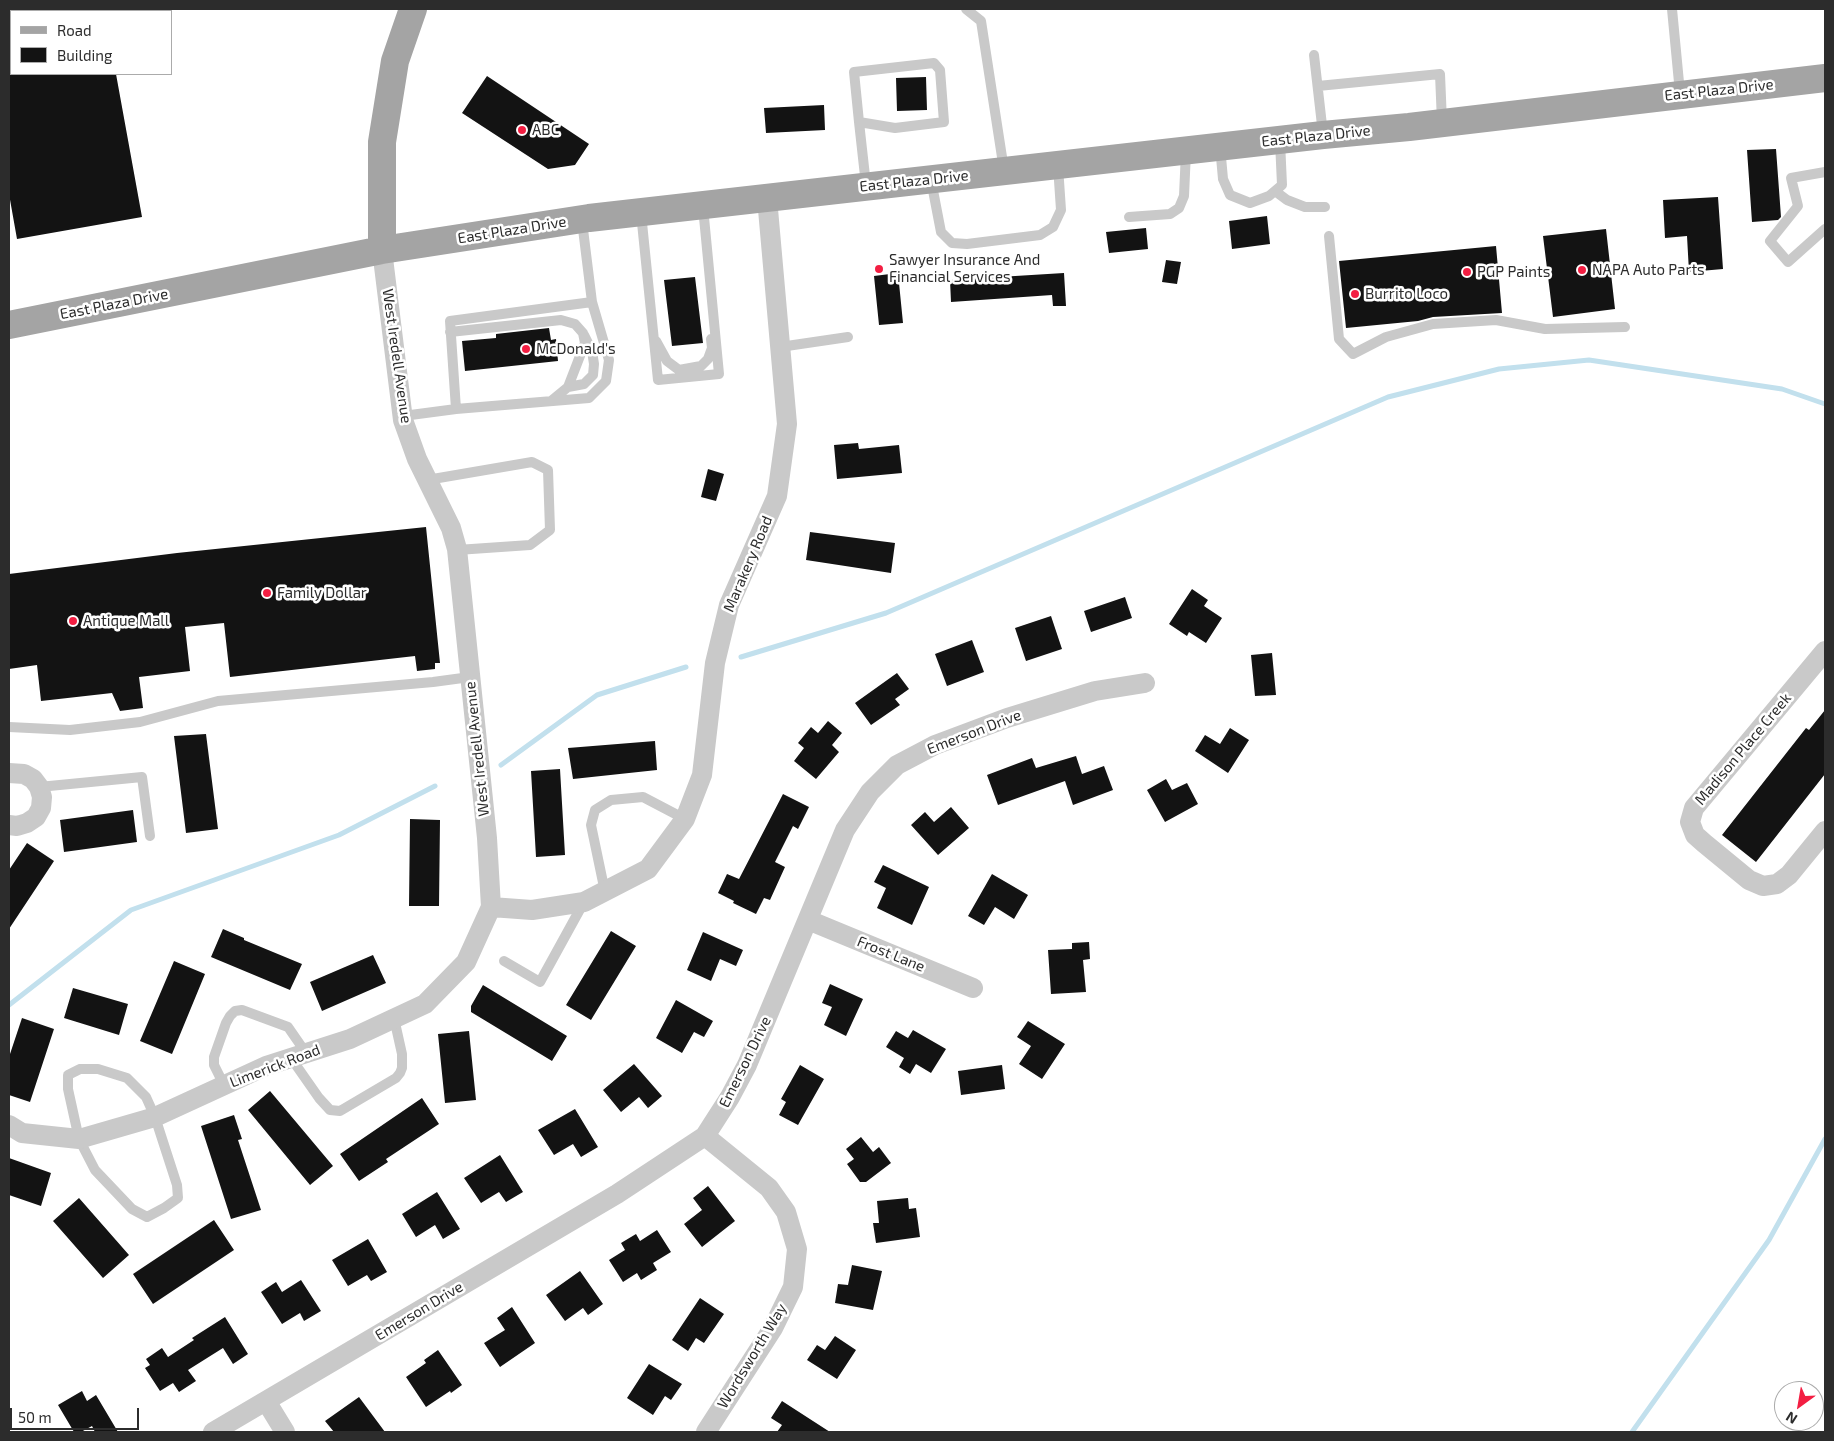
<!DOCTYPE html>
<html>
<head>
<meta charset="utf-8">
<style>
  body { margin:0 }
  #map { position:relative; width:1834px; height:1441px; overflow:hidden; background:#fff; font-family:"Exo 2",sans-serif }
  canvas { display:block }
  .frame { position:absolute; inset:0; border:10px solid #2c2c2c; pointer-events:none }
  .legend { position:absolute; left:10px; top:10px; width:162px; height:65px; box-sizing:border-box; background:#fff; border:1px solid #ababab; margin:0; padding:6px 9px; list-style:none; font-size:15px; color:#2c2c2c }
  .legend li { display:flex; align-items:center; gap:10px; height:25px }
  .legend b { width:25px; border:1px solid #ababab }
  .north { position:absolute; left:1774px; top:1381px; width:50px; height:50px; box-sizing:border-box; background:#fff; border:1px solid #ababab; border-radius:50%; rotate:212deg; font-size:14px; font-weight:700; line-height:20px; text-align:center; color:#2c2c2c }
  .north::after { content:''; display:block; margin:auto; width:18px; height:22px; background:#f31e42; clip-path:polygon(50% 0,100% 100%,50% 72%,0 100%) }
  .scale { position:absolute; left:10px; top:1408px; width:129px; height:22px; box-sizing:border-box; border:2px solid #2c2c2c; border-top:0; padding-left:6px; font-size:15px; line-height:18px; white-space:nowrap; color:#2c2c2c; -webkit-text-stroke:4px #fff; paint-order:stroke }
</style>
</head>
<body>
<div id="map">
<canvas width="1834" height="1441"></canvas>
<div class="frame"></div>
<ul class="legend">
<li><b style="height:6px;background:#a4a4a4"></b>Road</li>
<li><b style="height:14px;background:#131313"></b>Building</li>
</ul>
<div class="north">N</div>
<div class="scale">50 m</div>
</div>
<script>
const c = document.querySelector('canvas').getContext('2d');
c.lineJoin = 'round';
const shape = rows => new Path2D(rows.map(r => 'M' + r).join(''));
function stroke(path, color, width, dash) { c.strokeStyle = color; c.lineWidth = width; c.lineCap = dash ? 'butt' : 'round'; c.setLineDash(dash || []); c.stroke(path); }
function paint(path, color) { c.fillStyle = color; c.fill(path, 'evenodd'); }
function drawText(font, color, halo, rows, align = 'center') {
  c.font = font + ' "Exo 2",sans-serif'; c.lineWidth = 5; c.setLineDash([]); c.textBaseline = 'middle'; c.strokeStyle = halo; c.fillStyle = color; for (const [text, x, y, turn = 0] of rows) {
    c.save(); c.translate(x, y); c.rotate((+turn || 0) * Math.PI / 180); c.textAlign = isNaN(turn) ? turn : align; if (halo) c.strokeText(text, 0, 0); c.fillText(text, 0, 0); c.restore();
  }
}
stroke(shape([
  [741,657,886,613,1388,397,1499,369,1589,360,1782,389,1825,404],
  [501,765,597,695,686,667],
  [9,1005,131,910,339,835,435,786],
  [1632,1432,1769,1240,1825,1139]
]), '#c2e0ed', 5);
paint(shape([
  [9,74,116,74,142,217,17,239,9,194],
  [487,76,589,144,575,165,548,169,462,113],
  [926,77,927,110,897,111,896,78],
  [824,105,825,130,766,133,764,108],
  [1776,149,1781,217,1778,220,1752,222,1747,150],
  [1718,197,1723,269,1689,272,1687,236,1665,238,1663,200],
  [1267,216,1270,244,1232,249,1229,221],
  [1146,228,1148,249,1109,253,1106,232],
  [1606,229,1615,309,1553,317,1543,236],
  [1496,246,1502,313,1433,317,1418,321,1346,328,1339,261],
  [1166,260,1181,262,1177,284,1162,282],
  [898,273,903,323,879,325,874,276],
  [1064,273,1066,306,1053,306,1052,295,951,302,950,280],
  [695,277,703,343,672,346,664,280],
  [549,328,551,340,556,339,558,361,465,371,462,341,496,338,496,334],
  [858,443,859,449,899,445,902,473,837,479,834,445],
  [708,469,724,474,716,501,701,497],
  [426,527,440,663,435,663,435,669,417,671,415,656,230,677,224,623,185,627,190,671,139,677,143,708,120,711,112,693,41,701,37,665,9,669,9,574,177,553],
  [810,532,895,543,891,573,806,560],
  [1192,589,1208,600,1204,606,1222,618,1206,643,1189,632,1187,636,1169,624],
  [1125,597,1132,618,1091,632,1084,611],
  [1051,616,1062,649,1026,661,1015,628],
  [972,640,984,672,947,686,935,654],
  [1272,653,1276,695,1255,696,1251,655],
  [897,673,909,689,895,699,900,705,871,725,855,703],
  [1825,710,1825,774,1756,862,1722,835,1806,728,1809,730],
  [828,721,842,733,832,745,839,752,816,779,794,761,804,748,798,743,811,727,818,733],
  [1230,728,1249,740,1228,773,1195,751,1205,735,1220,744],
  [206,734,218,829,186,833,174,736],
  [655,741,657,770,573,779,568,748],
  [1076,756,1082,774,1104,766,1113,790,1073,805,1065,781,998,805,987,775,1032,758,1036,768],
  [560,769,565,855,536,857,531,771],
  [1166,779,1172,790,1187,783,1198,804,1165,822,1147,790],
  [783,794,809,807,798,829,793,826,775,862,785,867,770,900,764,898,756,914,733,903,734,901,718,893,727,874,739,879],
  [951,807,969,828,938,855,911,825,925,812,934,822],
  [133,810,137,842,64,852,60,820],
  [410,819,440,820,439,906,409,906],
  [27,843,54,861,9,929,9,870],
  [883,865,929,887,912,925,877,908,886,888,874,882],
  [992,874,1028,895,1014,919,995,907,984,925,968,916],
  [223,929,244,938,244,940,302,964,290,990,211,957],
  [611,931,636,946,591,1020,566,1005],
  [703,932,743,950,736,966,720,959,711,981,687,970],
  [1089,942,1090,959,1083,960,1086,992,1051,994,1048,950,1072,949,1072,943],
  [373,955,386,983,322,1011,310,982],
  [174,961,205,974,172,1054,140,1041],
  [830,984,863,999,846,1036,824,1025,832,1007,822,1003],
  [483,985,567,1036,552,1061,471,1012,471,1006],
  [73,988,128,1004,119,1035,64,1018],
  [676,1000,713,1021,704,1037,694,1032,682,1053,656,1038],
  [22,1018,54,1029,30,1102,9,1095,9,1057],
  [1028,1021,1065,1044,1042,1079,1019,1064,1031,1046,1017,1037],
  [913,1030,946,1049,931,1073,916,1064,910,1074,899,1067,904,1058,886,1047,896,1031,908,1038],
  [469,1031,476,1100,445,1103,438,1034],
  [634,1064,662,1096,648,1108,639,1097,621,1112,603,1090],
  [800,1065,824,1079,798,1125,779,1115,786,1102,781,1099],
  [1002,1065,1005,1089,961,1095,958,1071],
  [270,1091,333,1166,310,1185,248,1110],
  [422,1098,439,1124,386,1159,388,1162,359,1181,340,1154],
  [575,1109,598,1147,581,1157,573,1144,554,1155,538,1130],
  [234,1115,242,1139,238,1140,261,1210,231,1219,201,1126],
  [861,1137,873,1152,879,1147,891,1163,866,1182,860,1182,847,1164,854,1159,846,1149],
  [500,1155,523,1192,506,1202,499,1192,481,1203,464,1178],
  [9,1158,51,1173,41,1206,9,1195],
  [708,1186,735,1221,702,1247,684,1224,702,1210,693,1198],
  [437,1192,460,1229,443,1239,435,1225,416,1237,402,1214],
  [79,1198,129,1255,103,1278,53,1221],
  [908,1198,909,1209,916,1208,920,1237,876,1243,873,1223,879,1223,877,1201],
  [214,1220,234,1250,153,1304,133,1274],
  [657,1230,671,1252,653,1263,657,1270,641,1280,637,1273,623,1282,609,1260,625,1250,621,1243,636,1234,640,1241],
  [368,1239,387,1272,371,1281,367,1275,348,1286,332,1260],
  [852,1265,882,1271,873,1310,835,1303,838,1284,848,1285],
  [580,1271,603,1304,588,1315,583,1308,565,1321,546,1295],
  [301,1280,321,1311,304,1321,300,1313,282,1324,261,1292,276,1282,282,1292],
  [700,1298,724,1314,704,1343,696,1338,688,1351,672,1340],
  [512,1307,535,1343,500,1367,484,1343,505,1330,497,1318],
  [225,1317,248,1354,233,1364,223,1348,188,1370,196,1381,179,1392,173,1383,160,1391,145,1368,150,1365,146,1359,162,1348,168,1357,194,1340,192,1338],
  [835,1336,856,1350,837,1379,807,1360,817,1345,825,1350],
  [438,1350,462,1385,451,1393,450,1391,426,1407,406,1377,426,1363,424,1360],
  [649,1364,682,1384,671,1400,665,1396,653,1415,627,1398],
  [82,1391,87,1401,96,1395,118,1432,95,1432,92,1426,81,1432,74,1432,58,1405],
  [359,1397,385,1432,334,1432,325,1421],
  [782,1401,830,1432,777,1432,782,1425,771,1418]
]), '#131313');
stroke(shape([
  [966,9,981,21,1004,170],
  [1672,9,1680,93],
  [1314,55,1323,134],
  [1318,86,1440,74,1442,122],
  [859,122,895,128,944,122,940,70,934,63,854,72,859,122,866,185],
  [1220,146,1223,179,1230,195,1250,203,1269,196,1282,185,1280,141],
  [1825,172,1791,178,1798,206,1770,241,1788,262,1825,229],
  [931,180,941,232,952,243,967,244,1040,235,1053,227,1061,210,1058,166],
  [1275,191,1287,200,1305,207,1325,207],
  [641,213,658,380,719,374,703,207],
  [1129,217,1170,214,1179,208,1184,196,1186,151],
  [1329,236,1339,339,1353,354,1386,337,1433,324,1496,320,1545,329,1625,327],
  [450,332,561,320,575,324,583,333,585,343,568,387,551,401],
  [656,341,667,361,679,370,701,366,708,359,712,348,711,339],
  [780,347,848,337],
  [568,387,584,384,593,375,594,364,592,351,584,335],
  [456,409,450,321,592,302],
  [403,416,456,409,589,398,606,381,609,360,592,302,582,221],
  [427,480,532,462,548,470,550,530,530,545,457,550],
  [9,727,70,730,140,722,218,701,433,682,470,677],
  [39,787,142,777,150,836],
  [605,892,591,825,595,810,611,800,643,797,685,819],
  [504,961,540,982,584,902],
  [291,1058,319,1098,330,1110,340,1111,396,1078,400,1073,402,1068,402,1054,394,1018],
  [80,1069,98,1069,127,1078,146,1097,155,1117,177,1185,178,1198,164,1208,147,1217,132,1209,95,1170,79,1139,68,1089,68,1075,80,1069],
  [224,1085,214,1065,214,1057,226,1023,230,1016,235,1011,242,1010,288,1027,306,1053]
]), '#c9c9c9', 10);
stroke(shape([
  [1825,651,1694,808,1690,822,1695,835,1704,843,1749,880,1763,886,1777,884,1789,875,1825,831],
  [9,773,24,774,33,779,39,787,42,797,41,808,36,817,27,823,17,826,9,825],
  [491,907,532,910,584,902,648,869,685,819,702,775,715,663,729,605,777,496,787,424,767,198],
  [808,920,973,988],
  [9,1125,22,1133,79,1139,155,1117,266,1066,350,1039,425,1004,466,962,491,907,487,838,457,549,451,528,417,459,403,420,382,250],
  [705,1136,769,1188,786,1212,797,1249,793,1287,773,1328,706,1432],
  [266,1401,285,1432],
  [213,1432,617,1194,705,1136,730,1097,747,1065,845,830,870,792,897,765,935,745,1007,718,1095,691,1145,683]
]), '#c9c9c9', 20);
stroke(shape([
  [382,250,382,142,395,61,413,9],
  [9,325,382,250,589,218,1323,135,1409,127,1825,78]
]), '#a4a4a4', 28);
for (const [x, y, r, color] of [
  [522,130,5,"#f31e42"],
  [879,269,5,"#f31e42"],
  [1582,270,5,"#f31e42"],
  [1467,272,5,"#f31e42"],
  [1355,294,5,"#f31e42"],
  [526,349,5,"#f31e42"],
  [267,593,5,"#f31e42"],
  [73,621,5,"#f31e42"]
]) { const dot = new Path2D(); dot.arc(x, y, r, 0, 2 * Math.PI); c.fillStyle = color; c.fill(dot); stroke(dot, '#fff', 2); }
drawText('15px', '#2c2c2c', '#fff', [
  ["East Plaza Drive",1719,90,-6],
  ["East Plaza Drive",1316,136,-6],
  ["East Plaza Drive",914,181,-6],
  ["East Plaza Drive",512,230,-9],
  ["East Plaza Drive",114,304,-11],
  ["West Iredell Avenue",397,356,82],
  ["Marakery Road",748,564,-67],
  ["Emerson Drive",974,732,-21],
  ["West Iredell Avenue",477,749,-96],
  ["Madison Place Creek",1743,749,-50],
  ["Frost Lane",891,954,22],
  ["Emerson Drive",745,1062,-64],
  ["Limerick Road",275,1066,-21],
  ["Emerson Drive",419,1311,-31],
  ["Wordsworth Way",752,1356,-59]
]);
drawText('15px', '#2c2c2c', '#fff', [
  ["ABC",532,130],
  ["Sawyer Insurance And",889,260],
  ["Financial Services",889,277],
  ["NAPA Auto Parts",1592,270],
  ["PGP Paints",1477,272],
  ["Burrito Loco",1365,294],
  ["McDonald's",536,349],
  ["Family Dollar",277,593],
  ["Antique Mall",83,621]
], 'left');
</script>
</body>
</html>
